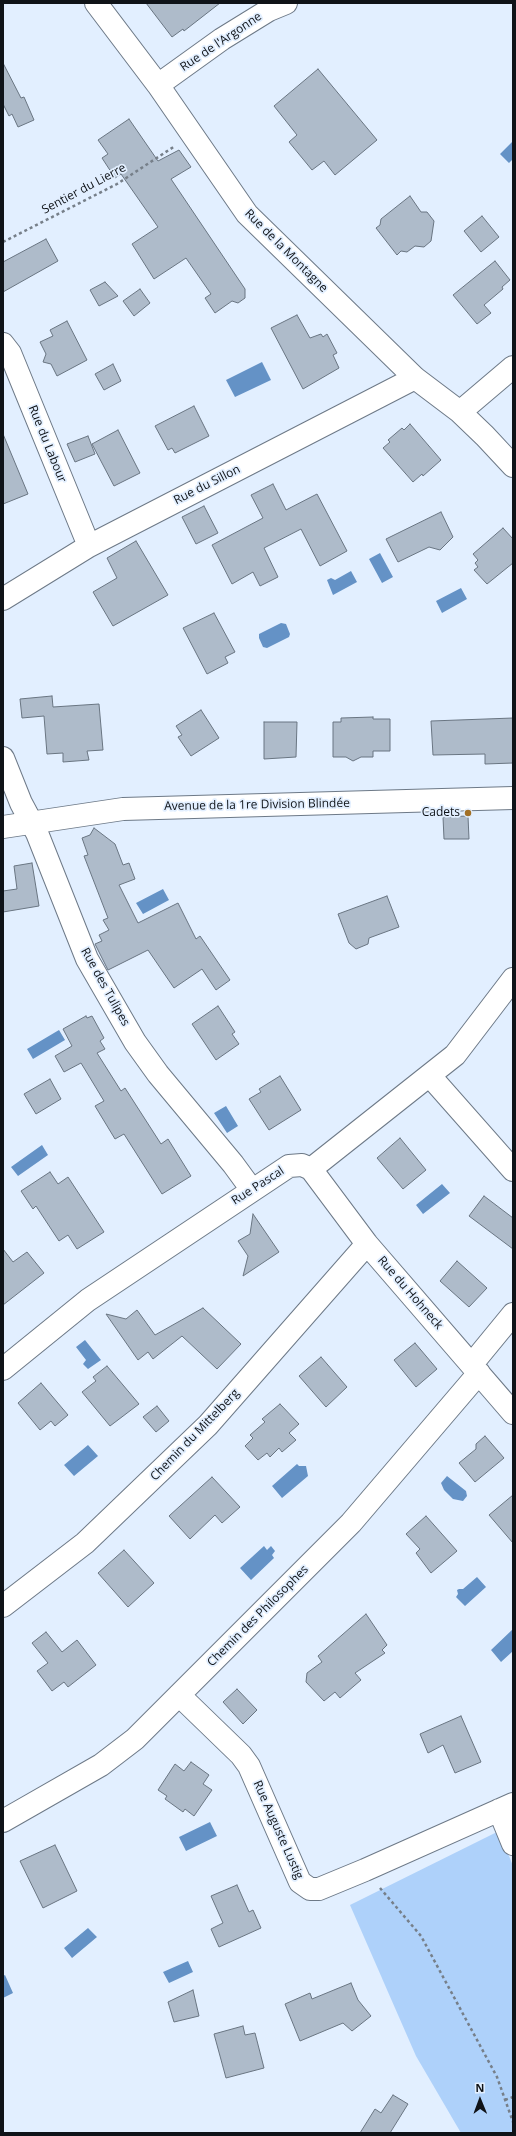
<!DOCTYPE html>
<html>
<head>
<meta charset="utf-8">
<style>
  body { margin:0 }
  #map { position:relative; width:516px; height:2136px; overflow:hidden; background:#e2efff; font-family:"Open Sans",sans-serif }
  canvas { display:block }
  .frame { position:absolute; inset:0; border:4px solid #0f1318; pointer-events:none }
  .north { position:absolute; left:460px; top:2080px; width:40px; height:40px; -webkit-text-stroke:3px #e2efff; paint-order:stroke; rotate:359deg; font-size:11px; font-weight:700; line-height:16px; text-align:center; color:#0f1318 }
  .north::after { content:''; display:block; margin:auto; width:14px; height:18px; background:#0f1318; clip-path:polygon(50% 0,100% 100%,50% 72%,0 100%) }
</style>
</head>
<body>
<div id="map">
<canvas width="516" height="2136"></canvas>
<div class="frame"></div>
<div class="north">N</div>
</div>
<script>
const c = document.querySelector('canvas').getContext('2d');
c.lineJoin = 'round';
function paint(path, color) { c.fillStyle = color; c.fill(path, 'evenodd'); }
const shape = rows => new Path2D(rows.map(r => 'M' + r).join(''));
function stroke(path, color, width, dash) { c.strokeStyle = color; c.lineWidth = width; c.lineCap = dash ? 'butt' : 'round'; c.setLineDash(dash || []); c.stroke(path); }
function drawText(font, color, halo, rows, align = 'center') {
  c.font = font + ' "Open Sans",sans-serif'; c.lineWidth = 3.5; c.setLineDash([]); c.textBaseline = 'middle'; c.strokeStyle = halo; c.fillStyle = color; for (const [text, x, y, turn = 0] of rows) {
    c.save(); c.translate(x, y); c.rotate((+turn || 0) * Math.PI / 180); c.textAlign = isNaN(turn) ? turn : align; if (halo) c.strokeText(text, 0, 0); c.fillText(text, 0, 0); c.restore();
  }
}
paint(shape([
  [499,1831,513,1866,513,2133,461,2133,416,2056,350,1905]
]), '#aed1fa');
paint(shape([
  [513,141,513,159,509,163,500,154],
  [262,362,271,380,235,397,226,380],
  [380,553,393,577,382,583,369,559],
  [351,571,357,582,333,595,327,580,331,578,335,580],
  [461,588,467,599,442,613,436,601],
  [281,623,286,624,290,634,289,637,267,648,263,647,259,638,259,634],
  [163,889,169,900,143,914,136,903],
  [59,1030,65,1040,33,1059,27,1049],
  [226,1106,238,1126,227,1133,214,1113],
  [42,1145,48,1155,18,1176,11,1167],
  [442,1184,450,1193,423,1214,416,1205],
  [85,1340,101,1360,88,1369,83,1364,86,1360,76,1347],
  [88,1445,98,1456,74,1476,64,1465],
  [297,1464,299,1466,306,1466,308,1476,282,1498,272,1486],
  [447,1476,466,1491,467,1496,463,1501,453,1499,444,1490,441,1483],
  [264,1546,267,1550,271,1546,275,1551,272,1555,274,1558,251,1580,240,1568],
  [477,1577,486,1587,465,1606,456,1597,458,1594,457,1590,459,1589,463,1589],
  [513,1629,513,1651,501,1662,491,1650],
  [210,1822,217,1836,186,1851,179,1837],
  [88,1928,97,1937,72,1958,64,1948],
  [188,1961,193,1972,169,1983,163,1972],
  [5,1975,13,1993,3,1998,3,1976]
]), '#6492c6');
const building = shape([
  [146,3,220,3,184,31,183,29,172,37,146,3],
  [3,63,21,98,24,97,34,120,18,127,12,114,9,116,3,104,3,63],
  [318,69,377,140,335,175,324,161,312,170,289,142,297,135,274,106,318,69],
  [129,119,158,161,179,150,191,167,171,179,245,289,245,298,238,303,232,301,215,313,205,298,211,294,186,258,154,279,132,244,158,227,121,174,115,178,102,158,108,154,98,140,129,119],
  [410,196,421,212,427,212,434,221,431,241,424,247,415,246,407,252,401,251,397,255,376,228,380,225,381,219,410,196],
  [482,216,499,237,481,252,464,231,482,216],
  [46,239,58,261,3,292,3,262,46,239],
  [495,261,510,280,502,287,503,289,484,305,491,313,477,324,453,295,495,261],
  [105,282,118,296,99,306,90,290,105,282],
  [140,289,150,303,134,316,123,301,140,289],
  [297,315,310,338,321,334,323,337,327,334,337,353,333,355,339,368,303,389,271,328,297,315],
  [67,321,87,360,57,376,51,364,43,362,46,354,40,342,53,336,50,330,67,321],
  [113,364,121,381,104,390,95,374,113,364],
  [194,406,209,436,175,453,172,448,168,450,155,426,194,406],
  [410,424,441,460,423,476,422,474,413,482,383,448,390,442,388,440,402,428,404,430,410,424],
  [118,430,140,473,114,486,92,444,118,430],
  [3,434,28,494,3,504,3,434],
  [88,436,95,454,75,462,67,444,88,436],
  [273,484,286,510,317,494,347,551,320,566,301,529,264,548,278,577,260,586,253,572,232,584,212,545,263,518,251,495,273,484],
  [204,506,218,533,196,544,182,517,204,506],
  [441,512,453,537,440,550,429,547,398,562,386,539,441,512],
  [503,528,513,539,513,563,487,584,474,570,478,567,475,563,478,560,473,554,503,528],
  [136,541,168,595,113,626,93,592,117,578,107,558,136,541],
  [214,613,235,652,225,657,228,663,207,674,183,628,214,613],
  [52,696,53,707,99,704,103,750,87,751,89,760,63,762,63,753,47,754,44,716,22,718,20,699,52,696],
  [201,710,219,738,191,756,178,737,182,735,176,726,201,710],
  [373,717,373,719,390,719,390,751,373,751,373,757,361,757,353,761,346,757,333,757,333,722,341,722,341,718,373,717],
  [513,718,513,763,485,764,485,754,433,755,431,721,513,718],
  [264,722,297,722,296,757,264,759,264,722],
  [468,816,469,839,444,839,443,817,468,816],
  [94,828,115,844,123,865,129,863,135,879,119,885,138,923,178,903,196,939,200,936,230,980,216,990,202,969,174,988,148,950,108,970,95,944,102,941,99,935,109,930,103,920,108,918,84,856,88,855,82,838,90,835,94,828],
  [32,863,39,906,3,912,3,891,17,889,14,866,32,863],
  [387,896,399,927,369,938,368,944,356,949,349,943,338,914,387,896],
  [218,1006,235,1032,232,1034,239,1044,216,1060,192,1024,218,1006],
  [86,1016,87,1018,92,1016,104,1038,100,1041,105,1049,97,1053,121,1091,125,1088,161,1144,168,1139,191,1176,162,1194,124,1134,115,1139,95,1106,104,1101,81,1063,64,1072,55,1056,72,1046,63,1029,86,1016],
  [280,1076,301,1110,269,1130,249,1099,261,1092,259,1089,280,1076],
  [50,1079,61,1099,36,1114,24,1094,50,1079],
  [400,1138,426,1170,403,1189,377,1158,400,1138],
  [50,1172,58,1184,68,1177,104,1232,77,1249,68,1235,59,1241,36,1206,33,1209,21,1191,50,1172],
  [484,1196,513,1218,513,1249,469,1216,484,1196],
  [253,1214,279,1252,243,1276,248,1256,238,1241,250,1234,253,1214],
  [3,1249,13,1262,27,1252,44,1273,3,1305,3,1249],
  [457,1261,487,1288,469,1307,440,1281,457,1261],
  [203,1308,241,1344,217,1369,182,1336,153,1359,148,1352,138,1360,106,1314,126,1319,137,1310,155,1335,203,1308],
  [415,1343,437,1369,416,1387,394,1360,415,1343],
  [321,1357,347,1387,326,1407,299,1376,321,1357],
  [107,1366,139,1404,110,1426,82,1392,96,1381,93,1377,107,1366],
  [41,1383,68,1415,55,1426,51,1421,40,1430,18,1403,41,1383],
  [280,1404,299,1424,289,1433,296,1440,282,1452,279,1448,270,1457,267,1453,258,1460,245,1446,253,1438,250,1435,265,1422,262,1419,280,1404],
  [157,1406,169,1421,156,1432,143,1417,157,1406],
  [485,1436,504,1458,475,1482,459,1463,476,1449,476,1444,485,1436],
  [212,1477,240,1507,222,1523,215,1515,190,1539,169,1516,212,1477],
  [513,1495,513,1543,489,1515,513,1495],
  [426,1516,457,1551,431,1573,416,1553,420,1549,406,1534,426,1516],
  [124,1550,154,1583,128,1607,98,1573,124,1550],
  [366,1614,387,1645,382,1650,385,1653,355,1673,361,1680,340,1698,335,1692,324,1701,306,1682,307,1673,322,1662,318,1656,366,1614],
  [46,1632,62,1652,77,1640,96,1665,68,1687,64,1682,52,1691,37,1671,48,1663,32,1643,46,1632],
  [237,1689,257,1710,243,1724,223,1702,237,1689],
  [461,1716,481,1762,455,1773,443,1745,428,1753,420,1734,461,1716],
  [191,1762,209,1775,203,1784,212,1790,194,1816,185,1809,183,1812,165,1799,167,1796,158,1790,175,1764,184,1771,191,1762],
  [55,1845,77,1891,43,1908,20,1861,55,1845],
  [237,1885,249,1912,253,1910,261,1928,219,1947,211,1929,223,1923,211,1896,237,1885],
  [351,1983,358,2000,371,2016,352,2031,343,2023,300,2041,285,2004,310,1993,312,1999,351,1983],
  [193,1990,199,2016,174,2022,168,2002,193,1990],
  [243,2026,245,2035,255,2033,264,2068,226,2078,214,2034,243,2026],
  [393,2095,408,2104,390,2133,360,2133,375,2109,381,2113,393,2095]
]);
paint(building, '#aebbca');
stroke(building, '#697582', 1);
const minor = shape([
  [96,3,158,85,247,214,415,378,460,412,485,436,513,466],
  [158,85,222,39,269,10,286,3],
  [3,344,10,353,89,546],
  [460,412,513,367],
  [3,599,89,546,415,378],
  [3,758,21,803,37,833,87,959,135,1042,158,1074,233,1164,252,1190],
  [430,1076,513,1170],
  [311,1169,455,1055,513,979],
  [472,1364,513,1314],
  [3,1369,88,1300,289,1166,302,1165,311,1169,367,1244,513,1413],
  [3,1606,85,1543,208,1425,367,1244],
  [179,1695,241,1755,249,1766,300,1882,310,1889,319,1889,365,1870,513,1804],
  [499,1810,513,1844],
  [3,1821,101,1765,135,1739,351,1523,479,1373]
]);
const major = shape([
  [3,827,123,809,513,798]
]);
stroke(minor, '#6d7987', 24);
stroke(major, '#6d7987', 24);
stroke(shape([
  [3,242,117,184,175,146],
  [380,1888,421,1936,497,2077,513,2122],
  [505,2100,513,2097]
]), '#767f89', 2.5, [3, 3]);
stroke(minor, '#fff', 22);
stroke(major, '#fff', 22);
for (const [x, y, r, color] of [
  [468,813,4,"#a27026"]
]) { const dot = new Path2D(); dot.arc(x, y, r, 0, 2 * Math.PI); c.fillStyle = color; c.fill(dot); stroke(dot, '#e2efff', 1.5); }
drawText('12px', '#0f1318', '#e2efff', [
  ["Rue de l'Argonne",221,42,-34],
  ["Sentier du Lierre",84,189,-28],
  ["Rue de la Montagne",286,251,45],
  ["Rue du Labour",47,444,68],
  ["Rue du Sillon",207,485,-27],
  ["Avenue de la 1re Division Blindée",257,805,-1],
  ["Rue des Tulipes",105,987,61],
  ["Rue Pascal",258,1186,-33],
  ["Rue du Hohneck",410,1293,49],
  ["Chemin du Mittelberg",195,1435,-46],
  ["Chemin des Philosophes",258,1616,-45],
  ["Rue Auguste Lustig",278,1830,66]
]);
drawText('12px', '#0f1318', '#e2efff', [
  ["Cadets",460,813]
], 'right');
</script>
</body>
</html>
